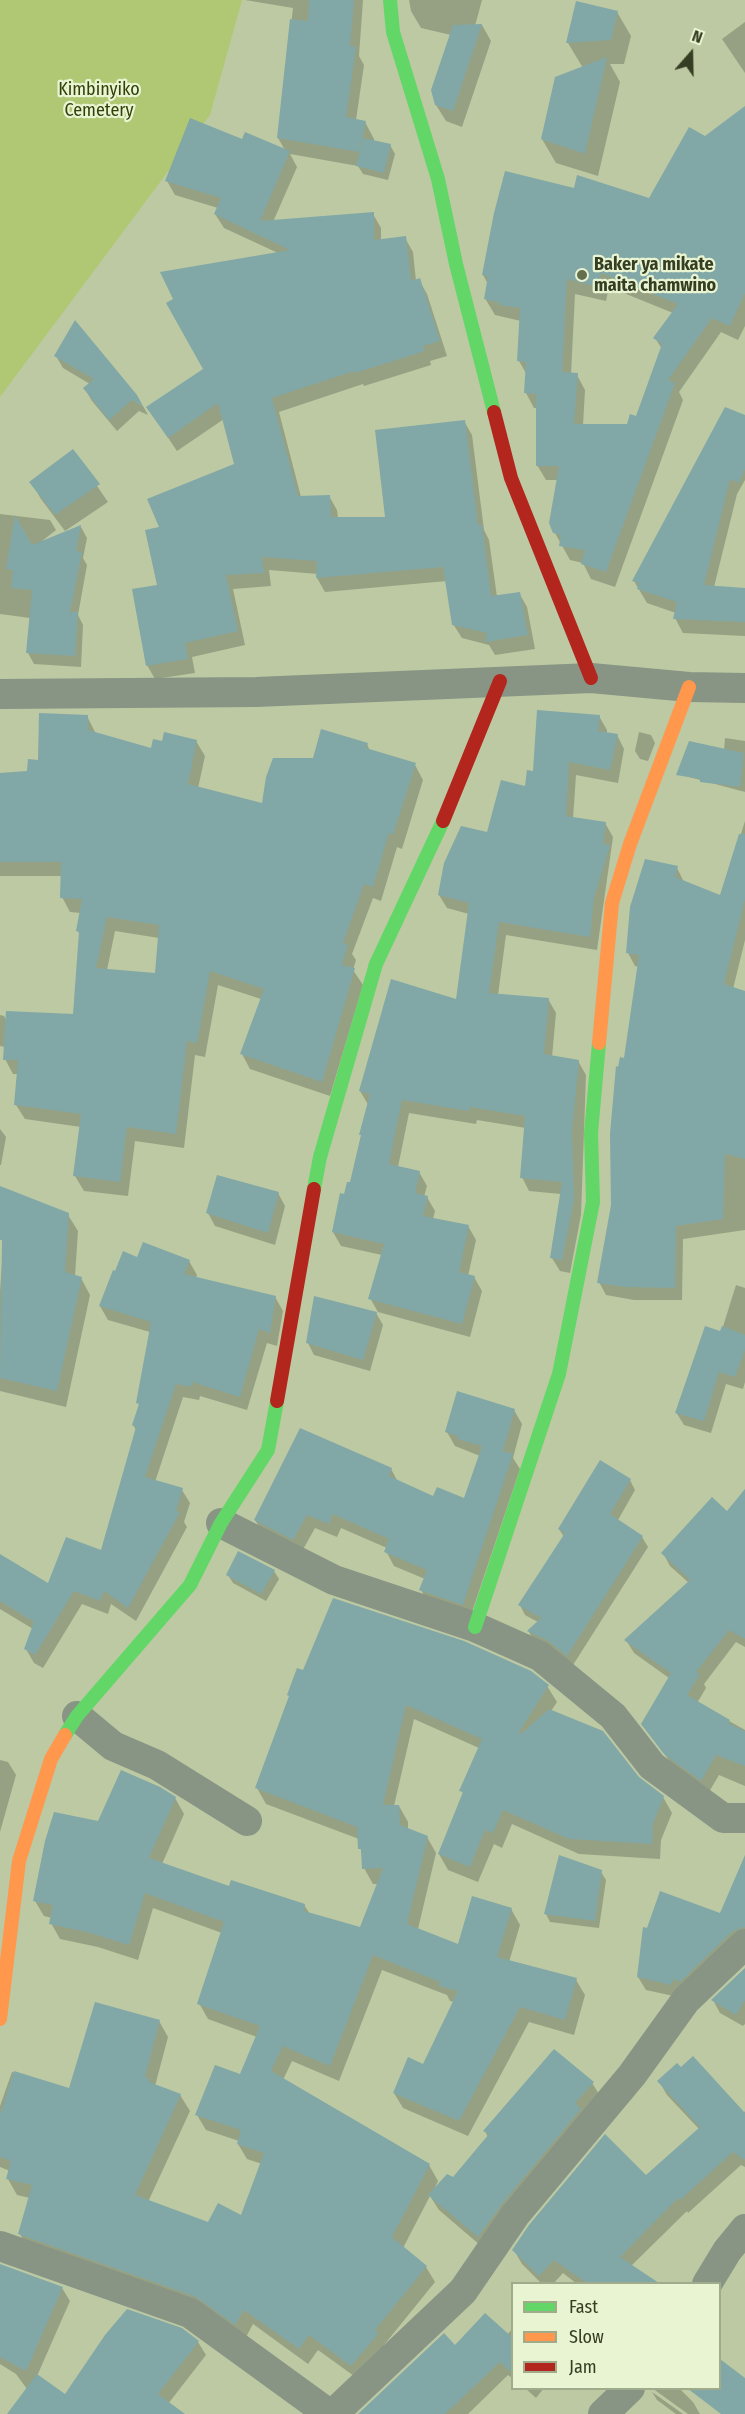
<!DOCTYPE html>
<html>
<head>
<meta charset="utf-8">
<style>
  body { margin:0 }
  #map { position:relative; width:745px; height:2414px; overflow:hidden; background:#bcc9a3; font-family:"Fira Sans Condensed",sans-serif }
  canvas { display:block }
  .legend { position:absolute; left:511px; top:2282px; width:210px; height:108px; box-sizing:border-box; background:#e8f4d2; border:2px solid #a0ab8c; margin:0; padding:8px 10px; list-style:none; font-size:18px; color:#353e22 }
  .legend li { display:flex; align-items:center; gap:12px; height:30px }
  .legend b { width:30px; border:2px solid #a0ab8c }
  .north { position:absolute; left:661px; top:24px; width:60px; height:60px; -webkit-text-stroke:4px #e8f4d2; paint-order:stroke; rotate:20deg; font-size:16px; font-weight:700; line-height:24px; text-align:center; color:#353e22 }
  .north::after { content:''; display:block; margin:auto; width:21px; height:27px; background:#353e22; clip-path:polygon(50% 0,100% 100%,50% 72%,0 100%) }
</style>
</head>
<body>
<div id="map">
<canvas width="745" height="2414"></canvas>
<ul class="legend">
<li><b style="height:8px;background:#63d668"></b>Fast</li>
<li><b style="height:8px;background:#ff974d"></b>Slow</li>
<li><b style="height:8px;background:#b3261e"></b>Jam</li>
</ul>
<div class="north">N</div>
</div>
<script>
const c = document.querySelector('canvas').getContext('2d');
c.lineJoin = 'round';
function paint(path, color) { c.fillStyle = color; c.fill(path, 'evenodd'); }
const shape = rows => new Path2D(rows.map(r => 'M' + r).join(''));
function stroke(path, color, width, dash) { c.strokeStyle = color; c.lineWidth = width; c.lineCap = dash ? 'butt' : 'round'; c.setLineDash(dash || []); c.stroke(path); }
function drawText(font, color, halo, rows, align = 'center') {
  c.font = font + ' "Fira Sans Condensed",sans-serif'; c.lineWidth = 4.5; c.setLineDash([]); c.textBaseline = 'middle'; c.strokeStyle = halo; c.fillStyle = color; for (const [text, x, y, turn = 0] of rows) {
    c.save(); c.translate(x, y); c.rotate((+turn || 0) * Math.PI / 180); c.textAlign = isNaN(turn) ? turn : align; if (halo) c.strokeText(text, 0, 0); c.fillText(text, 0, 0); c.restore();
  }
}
paint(shape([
  [0,0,242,0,210,115,0,397]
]), '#b0c873');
paint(shape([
  [245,0,363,0,359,56,364,65,356,120,365,122,374,139,374,142,390,145,395,154,388,180,363,174,358,166,290,154,297,167,273,222,373,214,381,228,381,241,405,238,413,252,416,281,419,280,427,294,447,356,430,361,431,365,364,386,363,384,279,412,301,497,329,496,337,510,338,518,387,518,464,421,472,435,484,530,489,540,497,597,519,593,527,607,535,649,495,655,489,645,462,638,453,624,447,581,325,592,317,578,318,574,269,570,271,586,233,589,245,645,192,657,195,673,155,679,147,665,159,587,161,528,236,465,224,419,177,451,148,408,205,370,278,253,224,228,215,214,218,208,175,195,167,181,243,141,286,152,278,138,293,8],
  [409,0,482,0,475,26,482,25,491,41,462,127,446,121,436,105,451,35,421,28,411,11],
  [617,12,631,36,624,64,610,64,620,82,598,176,556,163,542,139,583,68,568,43],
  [745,22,745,73,722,39],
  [745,108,745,326,738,340,721,332,679,392,683,400,615,587,591,579,583,563,570,560,555,533,558,480,546,480,537,465,537,408,534,408,526,393,527,375,519,361,521,321,495,315,486,300,488,284,483,275,575,190,650,200,705,138],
  [609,287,673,313,655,338,662,349,636,418,628,425,583,425,585,390,577,375,571,374,575,294,606,301],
  [56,356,143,406,148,415,139,411,117,431,92,401,85,389,90,384,63,368],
  [745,417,745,480,737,494,714,587,745,589,745,636,683,633,675,618,676,613,647,603,634,581],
  [73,451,108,502,65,531,41,499,31,482],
  [0,514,50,520,56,530,37,545,81,527,87,538,83,558,87,565,78,615,83,625,81,667,34,664,28,653,30,618,0,614],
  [87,716,96,734,152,750,163,742,196,741,205,756,198,788,264,805,314,760,367,744,370,751,415,765,423,780,402,849,397,847,381,901,373,898,352,954,356,960,353,970,363,985,330,1096,250,1069,242,1054,261,999,218,985,205,1057,195,1055,184,1148,135,1141,128,1196,84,1191,75,1176,81,1127,25,1119,16,1105,18,1074,13,1074,5,1059,6,1047,0,1046,0,1015,4,1016,7,1021,74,1016,81,936,78,931,81,913,70,912,62,897,62,876,0,876,0,774,28,773],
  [115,931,159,938,156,975,107,970],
  [599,716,607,730,607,734,617,735,624,749,618,783,576,775,573,819,605,823,613,837,597,950,506,935,498,995,548,999,556,1013,552,1057,578,1061,586,1075,581,1215,570,1273,560,1271,552,1258,561,1194,529,1191,522,1177,526,1128,477,1120,476,1124,409,1113,398,1167,419,1172,427,1186,424,1197,427,1197,435,1211,433,1219,468,1226,476,1240,468,1276,474,1277,482,1291,470,1337,378,1312,370,1298,382,1255,341,1246,333,1232,351,1184,369,1106,360,1091,457,1001,469,914,447,908,439,895,526,788,534,772],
  [639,732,651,735,655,743,648,761,640,759,635,751],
  [725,738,745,741,745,792,689,777,724,750],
  [745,821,745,940,733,989,745,993,745,1230,683,1239,682,1300,634,1300,606,1295,599,1282,613,1206,625,1059,639,967,635,966,628,953,677,868,684,882,721,897],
  [0,1129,6,1137,1,1165,0,1165],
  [7,1191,68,1215,78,1231,75,1276,81,1278,90,1295,66,1407,0,1391,0,1291],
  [278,1193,285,1206,275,1245,215,1226,208,1213],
  [138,1259,189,1261,197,1275,196,1278,275,1297,283,1311,277,1346,267,1343,247,1410,200,1396,199,1400,183,1397,155,1482,182,1490,190,1503,184,1522,187,1527,136,1621,111,1604,108,1614,82,1604,43,1668,34,1663,26,1649,33,1629,0,1609,0,1556,49,1585,102,1552,137,1431,133,1425,140,1406,138,1403,150,1332,108,1320,100,1306],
  [736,1285,745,1288,745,1382,743,1389,726,1384,711,1433,684,1425,676,1412,721,1333],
  [376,1313,383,1325,370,1371,314,1355,308,1343],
  [514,1410,522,1424,513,1458,520,1469,470,1618,429,1604,421,1590,425,1579,394,1566,386,1551,387,1548,341,1528,337,1537,315,1528,301,1553,264,1534,255,1520,391,1469,398,1482,434,1498,465,1500,480,1456,455,1446,447,1432],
  [630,1480,635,1490,618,1520,642,1537,648,1547,573,1665,535,1642,529,1632,538,1622,525,1615,520,1605,564,1537,559,1529],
  [727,1513,745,1519,745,1647,736,1642,704,1684,706,1688,697,1703,745,1730,745,1786,719,1775,709,1792,673,1766,643,1724,669,1678,634,1653,626,1640,689,1583,670,1566,663,1553],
  [274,1571,279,1579,266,1601,233,1583,228,1575],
  [547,1686,557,1702,551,1711,663,1797,672,1813,661,1840,660,1859,579,1854,512,1824,502,1848,494,1844,478,1882,448,1870,439,1854,464,1795,461,1790,479,1748,414,1719,394,1806,399,1806,408,1822,408,1830,427,1837,436,1853,418,1929,459,1946,511,1909,520,1925,509,1962,576,1980,585,1995,574,2035,529,2022,468,2136,403,2108,394,2093,424,2066,454,2002,450,2001,447,1995,382,1970,339,2081,292,2061,283,2080,429,2165,438,2181,434,2190,454,2179,488,2137,485,2131,592,2083,601,2097,487,2251,439,2210,430,2196,403,2248,426,2267,435,2282,384,2345,387,2350,361,2381,318,2350,308,2364,253,2324,245,2339,29,2250,20,2234,30,2198,17,2195,8,2179,10,2171,0,2167,0,2106,12,2072,70,2090,159,2021,168,2037,155,2086,180,2095,190,2111,148,2202,209,2224,242,2217,262,2164,247,2159,238,2144,239,2141,206,2130,197,2115,241,2076,257,2037,208,2019,199,2003,222,1933,153,1908,138,1960,98,1947,60,1939,51,1923,52,1918,44,1916,35,1901,99,1823,175,1798,184,1814,162,1864,230,1888,304,1905,310,1914,361,1929,379,1884,373,1884,364,1868,359,1839,266,1804,257,1788,290,1698],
  [0,1760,8,1762,16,1775,0,1832],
  [745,1858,745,1941,678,1997,646,1990,638,1977,720,1915],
  [601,1872,606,1880,599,1928,550,1922,546,1914],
  [745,1970,745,2024,743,2026,720,2013,713,2000],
  [659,2081,743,2114,745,2111,745,2167,741,2165,688,2213,687,2211,631,2266,656,2284,577,2284,563,2273,553,2284,542,2284,522,2264,514,2250,646,2177,699,2129,667,2095],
  [0,2266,62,2288,70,2301,37,2376,65,2396,198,2342,206,2355,168,2404,173,2414,8,2414,27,2389,16,2374,0,2364],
  [512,2329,512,2378,508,2375,468,2414,360,2414,455,2347,507,2335],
  [525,2388,544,2388,536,2398],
  [652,2388,679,2388,693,2402,700,2414,688,2414],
  [652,2392,683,2414,676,2414,657,2400]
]), '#0003');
paint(shape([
  [309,0,354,0,350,46,356,47,346,117,366,121,359,152,277,138,290,19,308,21],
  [576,1,618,11,611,40,566,43],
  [482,24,453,111,435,105,431,90,453,25],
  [607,57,585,154,541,139,555,77],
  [745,106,745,293,730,326,712,318,668,380,675,383,606,572,581,564,585,550,559,546,561,535,553,533,549,523,559,466,536,466,536,394,524,393,526,362,517,361,520,308,499,305,500,303,484,299,488,276,482,275,494,213,505,171,574,188,577,175,649,198,689,127,705,136],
  [601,273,678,304,653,338,662,344,636,416,630,414,627,424,574,424,578,373,562,372,567,279,598,287],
  [190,118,242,139,245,132,290,151,260,221,374,212,374,240,406,236,411,281,420,278,440,341,423,346,425,351,355,373,354,371,272,398,298,496,330,495,331,517,385,517,375,430,465,420,478,525,482,525,491,596,520,592,528,635,485,642,487,633,452,625,443,567,316,578,317,561,262,557,264,573,226,575,238,631,185,643,188,659,146,666,132,589,157,585,145,530,159,527,147,499,234,464,218,403,168,438,146,407,203,369,166,303,173,299,160,272,290,250,214,214,221,198,165,181],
  [363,138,391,144,384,173,356,166],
  [75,320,137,395,143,406,132,400,109,420,83,388,94,379,54,356],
  [725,407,745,415,745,469,739,483,730,479,704,585,745,588,745,622,673,619,677,602,637,589,639,583,632,581],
  [73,449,100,484,55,515,29,482],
  [15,515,32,545,81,525,76,551,82,552,70,612,78,612,75,656,26,653,32,590,11,588,13,570,6,569],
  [537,710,600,715,598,731,618,734,610,770,569,762,566,816,606,822,603,844,610,845,594,898,590,937,499,922,489,993,549,998,544,1054,579,1060,572,1131,574,1200,562,1260,550,1258,562,1182,520,1178,525,1116,470,1107,469,1111,402,1100,389,1164,420,1171,415,1193,428,1196,423,1216,469,1225,459,1272,475,1276,462,1324,368,1299,384,1244,332,1232,340,1193,344,1194,347,1182,350,1182,361,1135,359,1135,370,1094,359,1091,391,979,456,999,469,903,438,895,444,863,461,826,487,832,501,780,525,786,527,770,533,771],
  [39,713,88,715,88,730,151,748,153,739,162,741,164,732,197,740,188,784,262,803,266,777,273,758,313,758,321,729,368,743,366,748,416,763,393,835,389,833,373,887,364,884,343,943,348,944,342,965,355,968,322,1082,240,1054,264,989,210,971,197,1043,187,1041,176,1134,127,1127,120,1182,73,1176,81,1114,14,1105,18,1060,3,1060,6,1011,73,1014,79,932,76,931,82,899,60,898,61,862,0,862,0,773,27,771,28,759,38,760],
  [107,917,159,925,155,973,96,968],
  [689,741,744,753,740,787,700,782,700,779,676,775],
  [739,834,745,834,745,899,724,984,745,991,745,1159,725,1154,723,1219,676,1226,675,1288,626,1287,597,1283,611,1205,610,1134,616,1066,618,1067,620,1057,624,1058,639,955,626,953,630,907,645,859,678,866,675,877,720,895],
  [217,1175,279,1192,268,1233,206,1213],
  [0,1186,69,1213,65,1272,82,1277,57,1391,0,1378,2,1240,0,1240],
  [143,1242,190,1260,184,1274,276,1296,270,1333,259,1329,240,1397,192,1382,191,1387,176,1384,145,1477,183,1488,176,1511,180,1512,128,1608,104,1591,100,1601,74,1591,35,1655,24,1649,34,1622,0,1601,0,1554,48,1583,66,1537,101,1550,136,1427,132,1425,139,1404,136,1403,151,1322,99,1306,113,1270,115,1271,123,1251,137,1257],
  [314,1296,377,1312,363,1360,306,1343],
  [705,1326,720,1331,722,1326,745,1335,745,1350,735,1377,719,1372,704,1421,675,1413],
  [457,1391,515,1409,503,1451,513,1454,463,1605,419,1590,427,1570,384,1552,389,1539,333,1514,329,1524,307,1515,293,1540,254,1520,300,1428,392,1468,389,1476,433,1496,437,1487,464,1498,482,1446,457,1439,458,1436,445,1432],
  [600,1460,631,1479,610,1514,643,1536,567,1656,547,1640,527,1631,541,1618,518,1605,565,1533,558,1529],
  [745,1489,745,1639,729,1630,696,1672,700,1674,687,1695,730,1720,728,1723,745,1731,745,1766,716,1755,701,1781,664,1754,641,1724,671,1673,624,1640,690,1580,661,1553,712,1497,727,1511],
  [238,1551,275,1570,261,1594,226,1575],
  [333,1598,464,1641,531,1671,549,1685,519,1732,521,1734,549,1709,603,1731,639,1777,664,1796,653,1824,652,1844,569,1839,503,1810,493,1833,485,1830,470,1867,438,1854,463,1792,459,1791,482,1739,406,1705,383,1805,399,1805,400,1825,428,1836,407,1924,458,1944,472,1896,512,1908,497,1957,577,1978,565,2020,520,2007,459,2121,393,2093,408,2057,423,2064,458,1991,439,1986,440,1982,373,1955,330,2066,283,2046,271,2071,430,2164,392,2237,427,2266,375,2330,379,2333,351,2366,309,2335,299,2349,244,2310,235,2325,196,2297,18,2234,32,2185,6,2179,11,2161,0,2157,0,2115,14,2071,69,2088,95,2002,160,2020,145,2077,150,2079,149,2082,181,2094,135,2195,208,2222,218,2203,241,2215,264,2153,237,2144,241,2130,195,2115,215,2065,240,2074,260,2026,197,2004,224,1922,145,1893,129,1945,87,1932,49,1924,53,1905,33,1901,45,1841,54,1812,98,1821,121,1770,160,1787,176,1797,149,1858,229,1886,231,1880,305,1904,304,1911,360,1927,383,1868,362,1869,361,1849,358,1849,357,1827,255,1788,289,1696,287,1695,297,1668,303,1670],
  [559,1855,602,1870,595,1921,544,1914],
  [745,1855,745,1927,733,1931,680,1982,674,1979,671,1985,637,1977,643,1927,647,1928,660,1891,720,1913],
  [745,1968,745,2000,736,2015,711,2000],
  [554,2049,594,2082,575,2103,581,2109,502,2204,478,2237,428,2195,447,2174,453,2177,489,2134,483,2131],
  [693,2056,745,2113,745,2160,733,2152,680,2200,678,2198,620,2257,659,2283,587,2283,554,2260,539,2276,512,2250,529,2225,605,2134,646,2175,700,2127,657,2081,677,2063,681,2067],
  [0,2264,63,2287,26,2371,0,2357],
  [127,2309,182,2328,199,2341,158,2394,185,2414,7,2414,37,2374,65,2394,105,2335],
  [485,2313,513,2338,513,2374,500,2362,445,2414,358,2414,444,2333,455,2345],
  [720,2359,745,2378,745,2414,721,2414,687,2388,720,2388]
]), '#81a7a6');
stroke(shape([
  [0,694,256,692,591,678,689,687,745,688],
  [221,1523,334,1580,475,1627,540,1656,613,1716,652,1766,723,1818,745,1818],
  [77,1716,113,1746,157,1765,247,1821],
  [0,2246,190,2313,329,2414],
  [707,2284,727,2251,745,2229],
  [333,2414,463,2291,515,2215,632,2075,686,2000,745,1944],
  [603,2414,630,2388]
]), '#889484', 30);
stroke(shape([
  [390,0,393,32,438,179,456,264,494,412],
  [314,1189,320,1157,376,964,443,821],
  [475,1627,559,1374,593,1202,591,1133,599,1043],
  [65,1735,77,1716,190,1585,221,1523,268,1450,277,1401]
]), '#63d668', 14);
stroke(shape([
  [599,1043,612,903,630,844,689,687],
  [0,2019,19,1861,51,1759,65,1735]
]), '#ff974d', 14);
stroke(shape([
  [494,412,511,478,591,678],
  [443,821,500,681],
  [277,1401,314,1189]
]), '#b3261e', 14);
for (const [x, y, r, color] of [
  [582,275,6,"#646f4f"]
]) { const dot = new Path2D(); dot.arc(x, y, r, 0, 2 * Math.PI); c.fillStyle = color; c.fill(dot); stroke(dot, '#e8f4d2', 2); }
drawText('18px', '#334109', '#e8f4d2', [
  ["Kimbinyiko",99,90],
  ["Cemetery",99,111]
]);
drawText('bold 18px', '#353e22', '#e8f4d2', [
  ["Baker ya mikate",594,265],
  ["maita chamwino",594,286]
], 'left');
</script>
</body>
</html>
